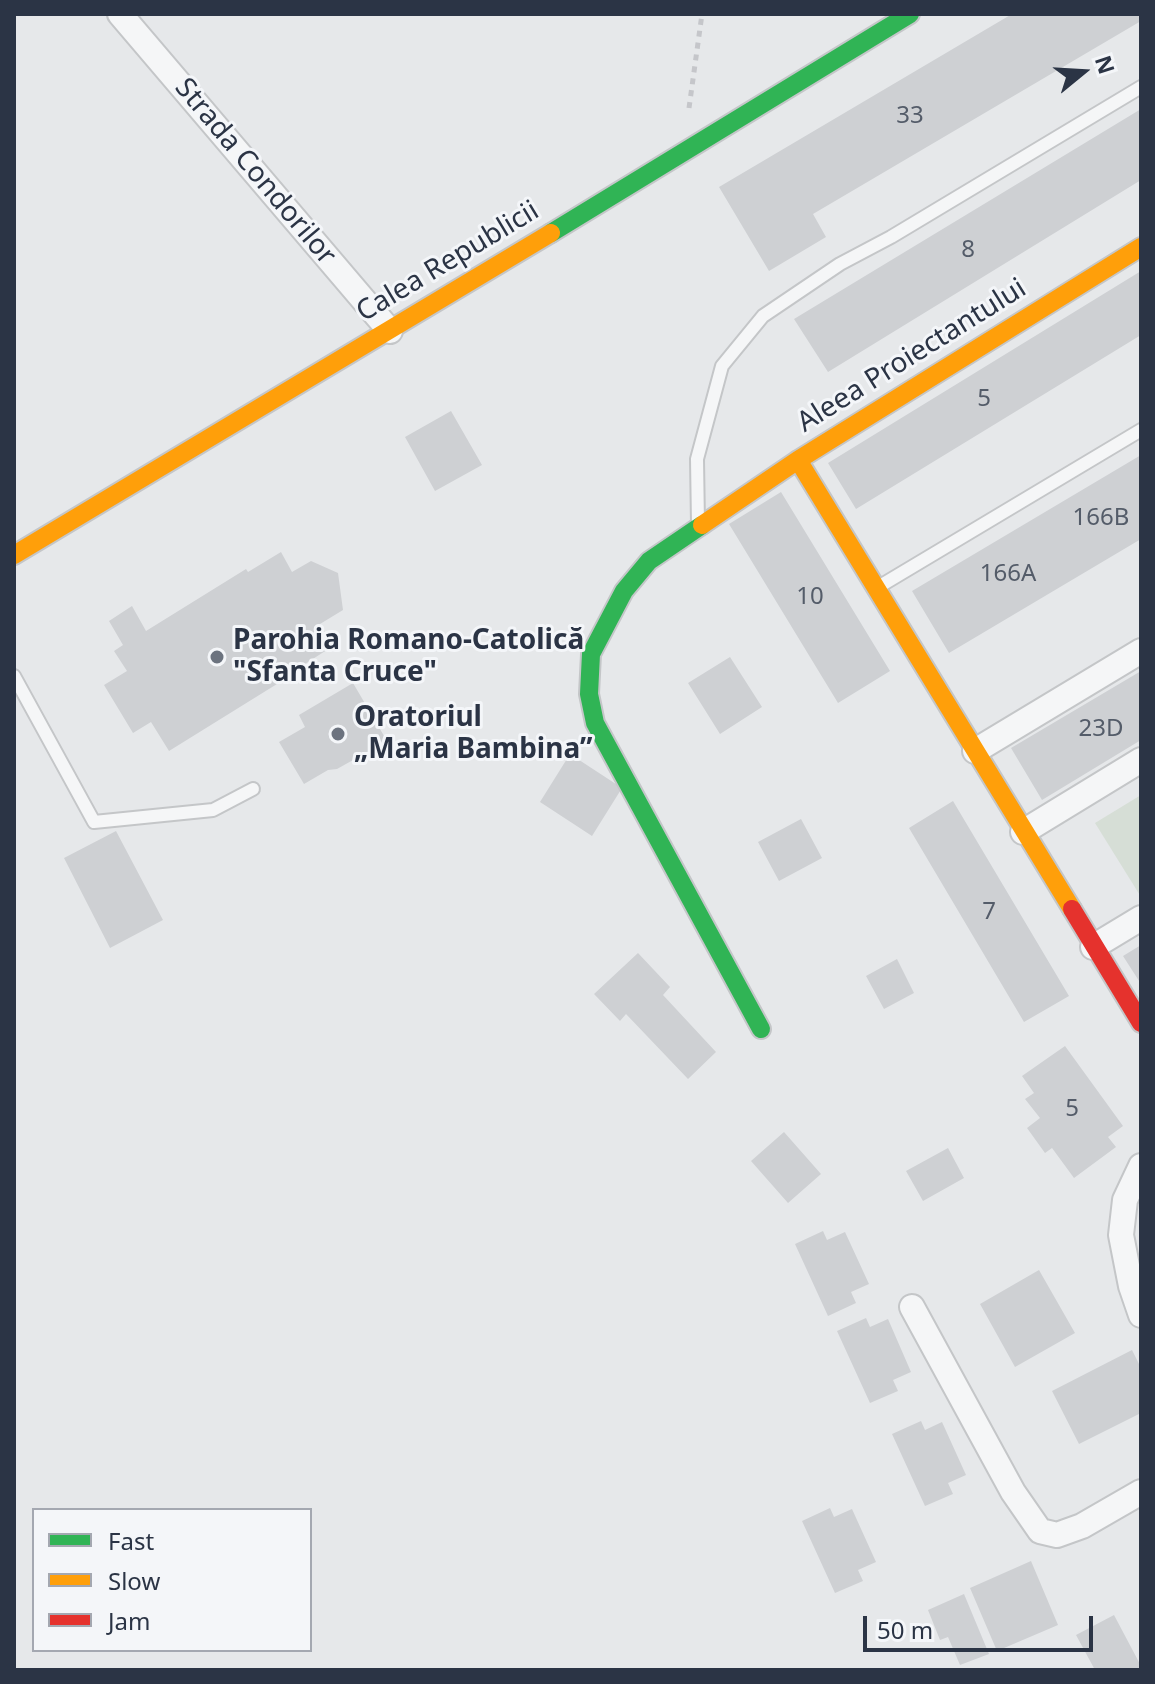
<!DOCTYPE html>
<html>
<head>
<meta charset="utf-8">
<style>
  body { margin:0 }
  #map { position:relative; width:1155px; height:1684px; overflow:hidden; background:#e6e8ea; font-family:"Noto Sans",sans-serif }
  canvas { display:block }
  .frame { position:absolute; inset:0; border:16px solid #2b3445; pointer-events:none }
  .legend { position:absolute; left:32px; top:1508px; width:280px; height:144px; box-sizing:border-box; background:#f4f6f9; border:2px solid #a4a8b1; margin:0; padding:10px 14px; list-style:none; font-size:24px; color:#2b3445 }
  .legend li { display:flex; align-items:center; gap:16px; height:40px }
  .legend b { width:40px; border:2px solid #a4a8b1 }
  .north { position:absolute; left:1043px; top:32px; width:80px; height:80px; -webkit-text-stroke:6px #f4f6f9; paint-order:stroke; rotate:72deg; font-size:22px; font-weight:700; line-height:32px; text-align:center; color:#2b3445 }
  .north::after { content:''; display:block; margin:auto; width:28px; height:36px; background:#2b3445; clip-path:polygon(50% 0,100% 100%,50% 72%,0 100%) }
  .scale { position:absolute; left:863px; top:1616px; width:230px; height:36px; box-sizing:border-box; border:4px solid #2b3445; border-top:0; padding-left:10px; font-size:24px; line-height:28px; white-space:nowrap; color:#2b3445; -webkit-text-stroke:6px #f4f6f9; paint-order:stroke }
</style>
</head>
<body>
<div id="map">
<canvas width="1155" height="1684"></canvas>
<div class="frame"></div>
<ul class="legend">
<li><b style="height:10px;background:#30b455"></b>Fast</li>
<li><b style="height:10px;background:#ff9f0a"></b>Slow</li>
<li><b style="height:10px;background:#e5322d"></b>Jam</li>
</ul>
<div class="north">N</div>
<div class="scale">50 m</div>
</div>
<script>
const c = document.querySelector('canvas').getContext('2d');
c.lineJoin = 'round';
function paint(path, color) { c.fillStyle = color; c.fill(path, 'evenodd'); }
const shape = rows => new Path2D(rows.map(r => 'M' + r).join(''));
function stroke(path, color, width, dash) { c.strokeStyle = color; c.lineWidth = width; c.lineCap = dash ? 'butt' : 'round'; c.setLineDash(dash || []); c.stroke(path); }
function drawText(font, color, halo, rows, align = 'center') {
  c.font = font + ' "Noto Sans",sans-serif'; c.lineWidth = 6; c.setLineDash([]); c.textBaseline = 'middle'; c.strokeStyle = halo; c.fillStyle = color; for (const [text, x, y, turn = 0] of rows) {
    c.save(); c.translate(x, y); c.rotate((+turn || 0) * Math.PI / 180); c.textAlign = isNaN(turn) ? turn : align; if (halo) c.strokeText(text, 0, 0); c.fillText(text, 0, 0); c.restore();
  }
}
paint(shape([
  [1141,795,1141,897,1095,823]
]), '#d6ded6');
paint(shape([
  [1012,14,1141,14,1141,21,813,214,826,237,769,271,719,187],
  [1141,109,1141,180,828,372,794,319],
  [1141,271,1141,335,856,509,828,463],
  [451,411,482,465,435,491,405,437],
  [1141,455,1141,539,949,653,912,591],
  [781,492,890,671,838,703,729,524],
  [281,552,292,572,311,561,338,573,343,610,320,624,333,646,305,664,306,666,169,751,151,722,133,733,104,685,127,671,114,651,123,645,109,621,132,606,146,631,246,569,248,572],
  [730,657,762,707,720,734,688,683],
  [1141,671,1141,740,1042,800,1011,748],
  [353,683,387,741,337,769,328,770,304,784,279,742,305,727,299,715],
  [570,754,622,788,592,836,540,802],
  [953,801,1069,996,1024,1022,909,828],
  [801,819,822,858,779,881,758,842],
  [116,831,163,920,110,948,64,858],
  [1141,945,1141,984,1123,956],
  [638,953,670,987,663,995,716,1052,688,1079,626,1014,620,1021,594,994],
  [897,959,914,993,884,1009,866,976],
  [1065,1046,1123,1126,1108,1137,1116,1147,1074,1178,1052,1148,1045,1153,1027,1128,1040,1118,1025,1099,1034,1093,1022,1076],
  [784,1132,821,1174,788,1203,751,1161],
  [948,1148,964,1178,923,1201,906,1171],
  [823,1231,827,1240,845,1232,869,1284,851,1292,856,1303,828,1316,795,1244],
  [1039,1270,1075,1333,1015,1367,980,1304],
  [866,1318,870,1327,888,1319,911,1372,893,1380,898,1391,870,1403,837,1331],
  [1132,1350,1141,1368,1141,1413,1079,1444,1052,1391],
  [921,1421,925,1430,942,1422,966,1475,948,1483,953,1494,925,1506,892,1434],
  [830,1508,834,1517,852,1509,876,1562,858,1570,863,1581,835,1593,802,1521],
  [1031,1561,1058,1625,997,1651,970,1588],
  [964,1594,989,1654,960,1665,948,1637,940,1640,928,1610],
  [1114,1615,1141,1666,1137,1670,1095,1670,1076,1635]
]), '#ced0d3');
const lane = shape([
  [698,524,697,459,722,366,763,316,840,264,891,237,1141,87],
  [880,586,1141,430],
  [14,676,94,822,213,810,253,789]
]);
const street = shape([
  [120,14,390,331],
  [975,751,1141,651],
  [1023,832,1141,760],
  [1093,947,1141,918],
  [1141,1166,1125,1200,1121,1235,1131,1286,1141,1315],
  [912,1307,1013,1492,1040,1531,1057,1535,1082,1526,1141,1492]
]);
const fast = shape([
  [551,233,910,14],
  [702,525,649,561,624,591,591,654,589,694,595,723,761,1029]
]);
const slow = shape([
  [798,460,1072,909],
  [702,525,798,460,1141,247],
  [14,555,551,233]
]);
const jam = shape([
  [1072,909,1141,1023]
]);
stroke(lane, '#c4c6c8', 16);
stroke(street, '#c4c6c8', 28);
stroke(fast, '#c4c6c8', 22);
stroke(slow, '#c4c6c8', 22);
stroke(jam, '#c4c6c8', 22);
stroke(shape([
  [689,108,702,14]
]), '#c5c6ca', 5, [6, 6]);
stroke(lane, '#f5f6f7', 12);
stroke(street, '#f5f6f7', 24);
stroke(fast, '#30b455', 18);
stroke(slow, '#ff9f0a', 18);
stroke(jam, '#e5322d', 18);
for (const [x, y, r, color] of [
  [217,657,8,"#6c737f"],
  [338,734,8,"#6c737f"]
]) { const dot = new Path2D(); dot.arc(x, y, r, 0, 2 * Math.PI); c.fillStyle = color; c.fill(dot); stroke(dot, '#f4f6f9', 3); }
drawText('24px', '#545c69', null, [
  ["33",910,116],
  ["8",968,250],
  ["5",984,399],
  ["166B",1101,518],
  ["166A",1008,574],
  ["10",810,597],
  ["23D",1101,729],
  ["7",989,912],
  ["5",1072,1109]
]);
drawText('28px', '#2b3445', '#f4f6f9', [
  ["Strada Condorilor",255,172,50],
  ["Calea Republicii",448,262,-31],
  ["Aleea Proiectantului",912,356,-32]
]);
drawText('bold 28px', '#2b3445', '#f4f6f9', [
  ["Parohia Romano-Catolică",233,641],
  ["\"Sfanta Cruce\"",233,673],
  ["Oratoriul",354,718],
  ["„Maria Bambina”",354,750]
], 'left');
</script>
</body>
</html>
